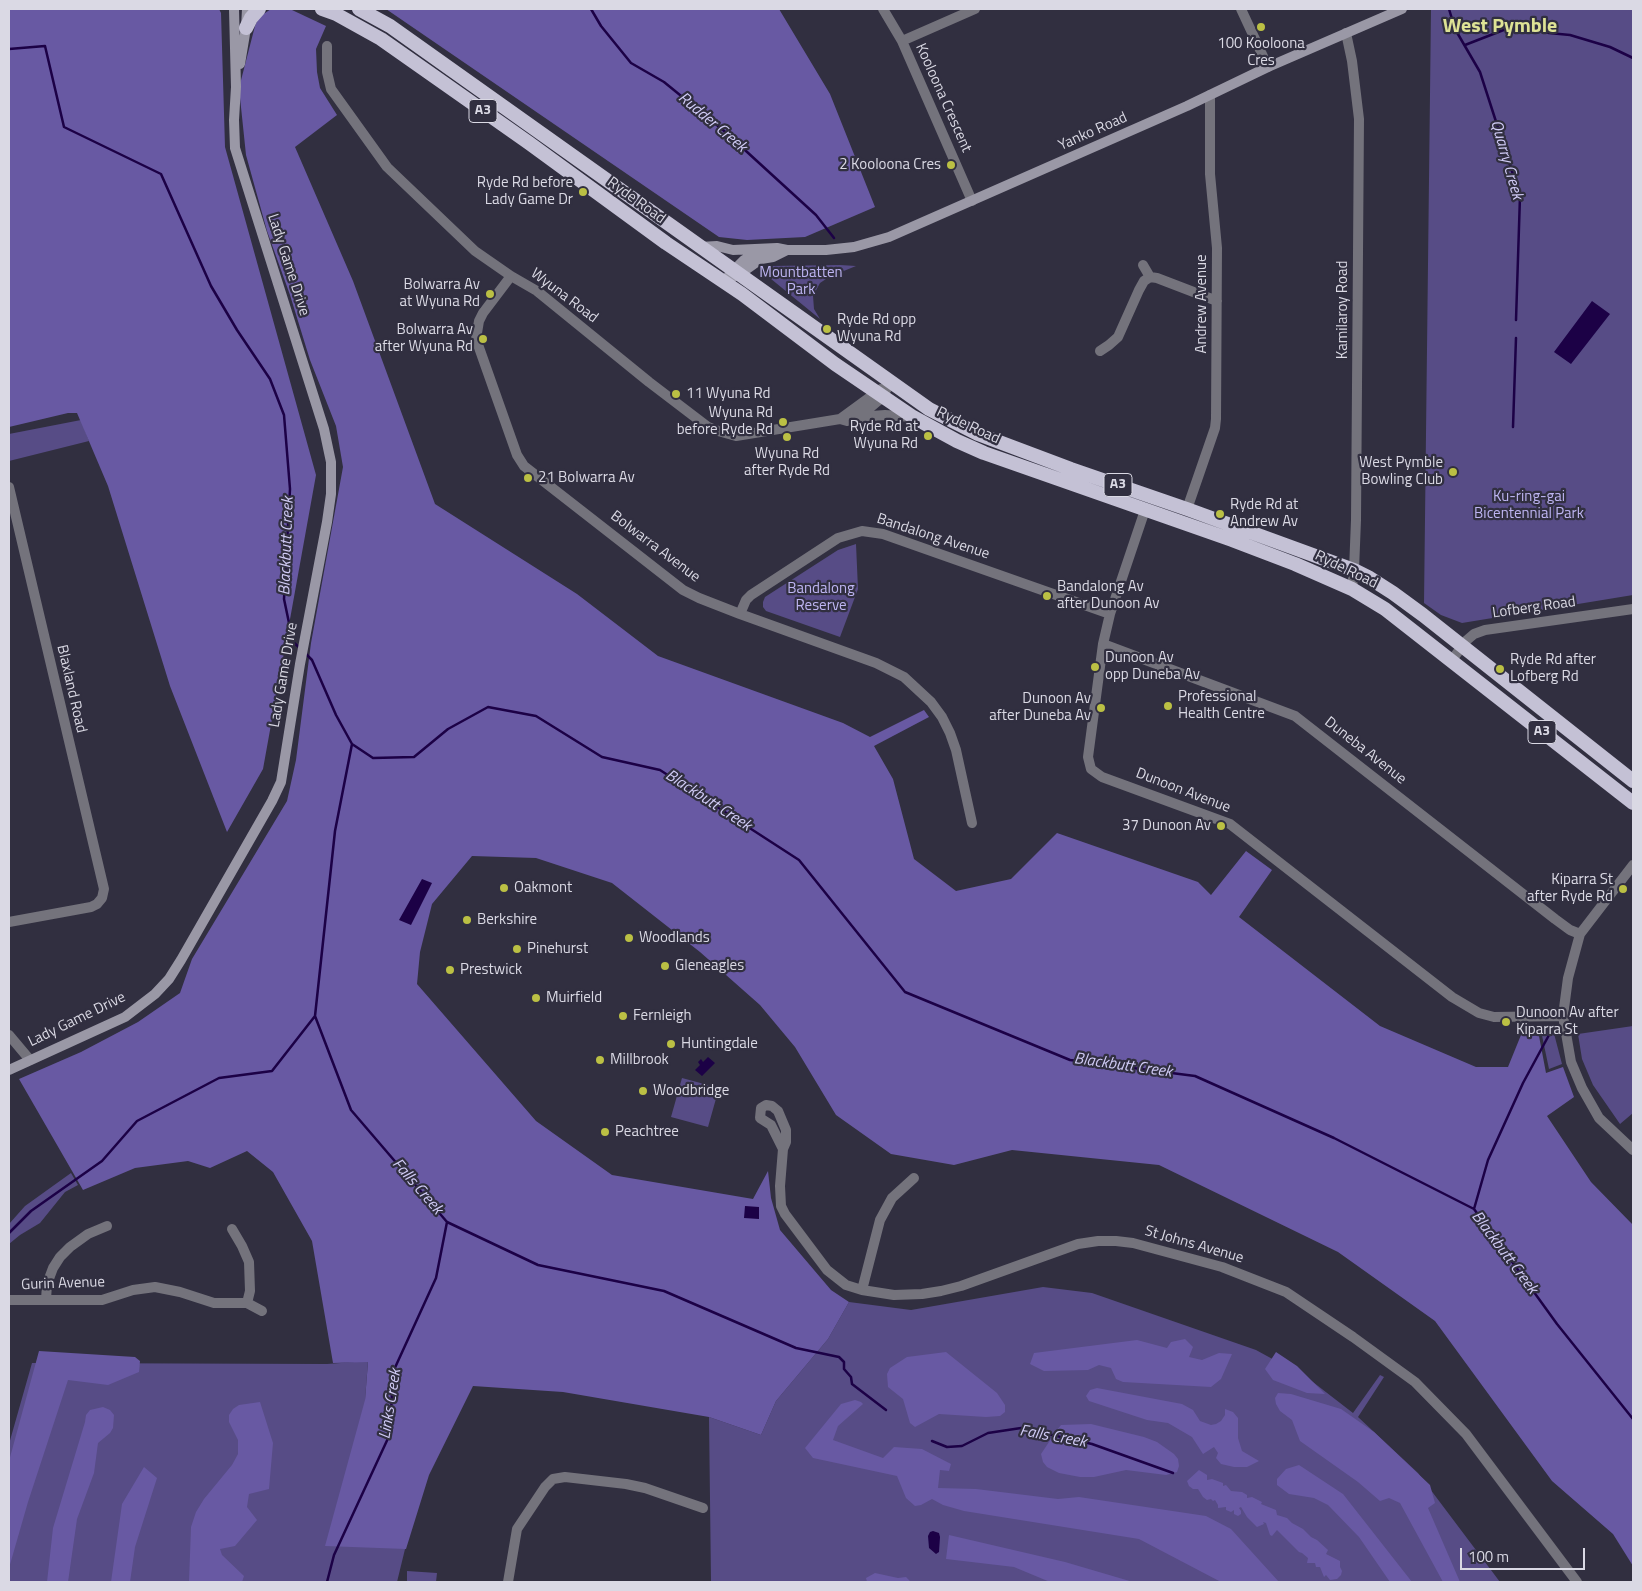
<!DOCTYPE html>
<html>
<head>
<meta charset="utf-8">
<style>
  body { margin:0 }
  #map { position:relative; width:1642px; height:1591px; overflow:hidden; background:#312f40; font-family:"Titillium Web",sans-serif }
  canvas { display:block }
  .frame { position:absolute; inset:0; border:10px solid #dad9e4; pointer-events:none }
  .scale { position:absolute; left:1460px; top:1548px; width:125px; height:22px; box-sizing:border-box; border:2px solid #dad9e4; border-top:0; padding-left:6px; font-size:15px; line-height:18px; white-space:nowrap; color:#dad9e4; -webkit-text-stroke:4px #312f40; paint-order:stroke }
</style>
</head>
<body>
<div id="map">
<canvas width="1642" height="1591"></canvas>
<div class="frame"></div>
<div class="scale">100 m</div>
</div>
<script>
const c = document.querySelector('canvas').getContext('2d');
c.lineJoin = 'round';
function paint(path, color) { c.fillStyle = color; c.fill(path, 'evenodd'); }
const shape = rows => new Path2D(rows.map(r => 'M' + r).join(''));
function stroke(path, color, width, dash) { c.strokeStyle = color; c.lineWidth = width; c.lineCap = dash ? 'butt' : 'round'; c.setLineDash(dash || []); c.stroke(path); }
function drawText(font, color, halo, rows, align = 'center') {
  c.font = font + ' "Titillium Web",sans-serif'; c.lineWidth = 4.5; c.setLineDash([]); c.textBaseline = 'middle'; c.strokeStyle = halo; c.fillStyle = color; for (const [text, x, y, turn = 0] of rows) {
    c.save(); c.translate(x, y); c.rotate((+turn || 0) * Math.PI / 180); c.textAlign = isNaN(turn) ? turn : align; if (halo) c.strokeText(text, 0, 0); c.fillText(text, 0, 0); c.restore();
  }
}
paint(shape([
  [1431,9,1633,9,1633,595,1462,623,1441,615,1424,603],
  [840,265,856,266,829,277,820,283,813,296,814,309,820,319,765,274,771,266],
  [81,420,89,441,9,461,9,434],
  [856,544,858,589,840,637,766,611,763,607,763,602,765,597,838,550],
  [1540,1026,1552,1026,1562,1064,1549,1069],
  [1633,1026,1633,1113,1620,1124,1593,1085,1582,1059,1578,1034],
  [682,1078,719,1088,708,1127,671,1117],
  [71,1173,78,1185,65,1192,40,1223,20,1235,9,1244,9,1224,25,1206],
  [1043,1287,1092,1293,1256,1350,1309,1379,1353,1413,1380,1375,1384,1377,1358,1417,1418,1473,1500,1582,711,1582,709,1417,761,1435,776,1401,828,1339,849,1302,911,1310],
  [368,1361,365,1400,406,1545,397,1582,9,1582,9,1444,32,1363,327,1364],
  [407,1571,437,1573,436,1582,407,1582]
]), '#574c86');
paint(shape([
  [9,9,219,9,221,13,225,147,316,475,263,769,227,832,170,686,108,486,77,413,68,413,9,427],
  [271,9,292,10,326,26,316,49,317,72,320,88,337,115,295,147,353,281,435,504,577,594,658,656,843,723,870,737,924,710,929,717,874,746,893,779,914,859,956,891,1011,879,1057,833,1198,882,1211,895,1246,851,1272,870,1239,917,1380,1026,1476,1067,1508,1067,1521,1035,1539,1036,1546,1073,1563,1067,1574,1097,1547,1116,1591,1182,1633,1225,1633,1566,1613,1534,1552,1481,1435,1321,1338,1252,1159,1165,1012,1150,954,1165,891,1154,836,1115,795,1047,760,1005,700,952,612,883,536,858,472,856,432,904,420,952,417,984,536,1121,612,1175,753,1199,768,1171,771,1198,780,1230,831,1290,849,1302,828,1339,776,1401,761,1435,709,1417,563,1392,473,1386,429,1475,406,1549,325,1546,365,1400,368,1362,333,1363,312,1241,273,1172,247,1151,210,1168,188,1161,135,1168,83,1190,19,1079,81,1052,138,1022,180,993,192,959,287,801,296,760,311,643,343,467,336,426,310,360,290,295,267,231,246,155,239,88,255,26,259,17],
  [386,9,779,9,830,94,875,207,805,237,747,240,719,237],
  [1185,1339,1193,1347,1189,1357,1202,1360,1219,1353,1232,1354,1221,1379,1211,1387,1123,1382,1116,1379,1111,1368,1099,1365,1088,1370,1044,1371,1030,1364,1034,1353,1137,1340,1167,1348,1171,1342],
  [39,1351,135,1357,140,1361,139,1372,108,1385,68,1380,28,1502,9,1568,9,1461],
  [946,1352,997,1393,1005,1405,1005,1412,1000,1416,986,1417,939,1414,915,1427,910,1423,903,1399,888,1387,887,1374,890,1368,907,1357],
  [1276,1352,1297,1366,1325,1394,1307,1393,1273,1380,1265,1369],
  [1097,1388,1182,1404,1193,1410,1200,1421,1211,1425,1216,1424,1221,1421,1225,1415,1225,1409,1233,1412,1238,1418,1238,1438,1242,1451,1259,1461,1247,1467,1234,1467,1221,1464,1216,1458,1218,1453,1214,1447,1203,1454,1192,1437,1168,1423,1147,1420,1089,1401,1086,1396,1090,1390],
  [1278,1393,1291,1394,1341,1409,1374,1432,1430,1485,1435,1503,1428,1508,1460,1582,1443,1582,1400,1503,1389,1498,1380,1501,1358,1482,1300,1441,1292,1420,1280,1411,1276,1404,1275,1398],
  [855,1400,861,1402,863,1404,838,1426,833,1440,883,1458,894,1447,922,1449,951,1464,949,1471,940,1470,938,1488,976,1489,1058,1499,1079,1497,1206,1516,1231,1529,1279,1582,1221,1582,1139,1539,964,1511,943,1505,932,1499,921,1505,915,1506,906,1498,897,1476,813,1458,805,1448,841,1404],
  [260,1402,273,1443,269,1489,249,1494,247,1507,257,1520,235,1546,220,1549,222,1555,244,1576,242,1582,189,1582,191,1527,196,1512,204,1499,232,1465,238,1454,238,1440,229,1422,229,1415,233,1409,239,1405],
  [103,1407,110,1410,114,1415,113,1428,110,1433,98,1443,94,1473,77,1519,68,1582,47,1582,53,1528,85,1422,86,1415,90,1410],
  [1091,1424,1144,1437,1157,1442,1174,1454,1178,1459,1179,1466,1177,1472,1166,1475,1126,1470,1094,1477,1080,1477,1059,1473,1047,1467,1043,1462,1041,1454,1057,1430,1061,1425],
  [1299,1465,1343,1494,1412,1582,1390,1582,1359,1537,1328,1505,1314,1498,1289,1494,1277,1485,1277,1479,1286,1469],
  [144,1467,157,1478,135,1547,130,1582,111,1582,122,1504],
  [1199,1470,1207,1475,1207,1480,1212,1479,1223,1483,1223,1486,1226,1485,1231,1491,1242,1492,1247,1495,1247,1498,1252,1497,1262,1502,1261,1504,1276,1510,1277,1515,1287,1518,1292,1523,1303,1529,1311,1537,1317,1540,1328,1550,1326,1554,1340,1561,1340,1567,1342,1571,1341,1575,1337,1579,1330,1580,1326,1575,1324,1577,1320,1567,1316,1567,1315,1563,1307,1563,1308,1558,1302,1553,1299,1552,1277,1530,1272,1536,1270,1535,1266,1523,1263,1522,1264,1524,1257,1527,1247,1517,1241,1507,1239,1508,1241,1511,1241,1514,1238,1516,1234,1514,1234,1510,1231,1512,1226,1510,1226,1507,1218,1508,1218,1505,1215,1500,1213,1501,1211,1499,1207,1500,1203,1497,1198,1489,1193,1489,1189,1486,1187,1481],
  [949,1535,1065,1562,1133,1582,1050,1582,1014,1567,946,1559],
  [875,1573,898,1578,906,1577,911,1582,867,1582,866,1578]
]), '#6859a3');
paint(shape([
  [1592,301,1610,314,1571,364,1554,352],
  [422,879,432,883,411,925,399,920],
  [708,1057,715,1063,702,1076,695,1070,700,1065,698,1062,701,1059,703,1062],
  [745,1206,759,1207,759,1219,744,1218],
  [933,1531,939,1533,940,1537,939,1552,936,1554,929,1548,928,1536,930,1532]
]), '#1c0146');
stroke(shape([
  [591,9,601,26,631,63,664,82,723,130,816,215,834,238],
  [1449,9,1455,29,1480,72,1520,196,1516,320],
  [1465,45,1519,24,1549,33,1570,35,1610,47,1633,58],
  [9,49,45,46,64,127,161,174,211,286,237,330,270,379,284,415,290,489,284,599,293,642,300,648],
  [1513,427,1516,338],
  [305,653,312,660,336,715,352,744,373,758,414,757,448,729,488,707,536,716,602,757,660,770,799,860,905,992,1070,1060,1195,1076,1334,1138,1474,1209,1557,1324,1633,1419],
  [352,744,335,831,315,1016,351,1110,447,1222,538,1265,664,1291,796,1348,839,1357,844,1362,844,1369,851,1377,852,1384,886,1410],
  [1474,1209,1488,1160,1523,1083,1549,1035],
  [9,1233,31,1211,102,1161,137,1121,219,1078,272,1071,315,1016],
  [932,1441,947,1447,962,1446,988,1433,1021,1428,1092,1444,1173,1473],
  [327,1582,334,1555,390,1434,393,1372,436,1278,447,1222]
]), '#1c0146', 2.5);
stroke(shape([
  [883,9,902,41,972,201],
  [1241,9,1268,67],
  [1346,33,1352,61,1359,119,1356,520,1354,570,1352,589],
  [902,41,975,9],
  [327,46,327,72,331,89,387,167,475,251,511,276,537,291,649,382,708,427,718,431,736,436,840,419,847,421,859,417,878,401,891,383],
  [1143,265,1150,277],
  [511,276,483,313,479,321,476,339,517,455,524,466,683,590,699,598,740,614,876,663,904,677,931,702,942,717,950,733,956,750,972,823],
  [1100,351,1109,345,1118,337,1139,290,1144,281,1150,277,1157,278,1217,301],
  [859,417,885,415,912,417],
  [840,419,881,389],
  [9,487,104,889,102,898,97,904,91,907,9,922],
  [1187,509,1215,428,1216,419,1217,248,1210,174,1210,95],
  [1145,510,1110,614,1103,644,1088,757,1091,769,1102,777,1230,824,1452,997,1479,1013,1494,1017,1563,1016],
  [740,614,746,600,751,595,838,538,862,531,883,534,1110,614],
  [1103,644,1295,716,1555,919,1570,930,1580,934],
  [1451,661,1467,640,1474,634,1485,630,1633,609],
  [1633,865,1580,934,1568,978,1563,1016,1571,1062,1582,1088,1599,1118,1633,1150],
  [9,1035,30,1060],
  [783,1149,771,1125,760,1118,761,1108,766,1105,772,1106,778,1111,786,1130,786,1142,783,1149,780,1186,781,1206,785,1214,827,1270,846,1285,862,1290,894,1295,922,1294,941,1291,961,1286,1078,1244,1098,1241,1116,1241,1133,1243,1222,1267,1286,1292,1353,1337,1415,1382,1466,1434,1577,1582],
  [232,1229,242,1246,249,1262,250,1291,247,1303],
  [862,1290,880,1220,892,1198,914,1178],
  [9,1300,102,1300,133,1290,155,1287,180,1292,214,1303,247,1303,262,1311],
  [46,1300,47,1284,53,1268,60,1257,70,1247,88,1234,107,1226],
  [508,1582,517,1529,545,1487,553,1479,565,1477,626,1484,645,1488,703,1508]
]), '#74737c', 10);
stroke(shape([
  [240,64,246,28,247,9],
  [700,247,717,246,733,250,777,248,787,250,826,250,854,247,889,237,1187,106,1268,67,1402,9],
  [729,275,744,260,763,249],
  [724,281,740,274,761,259,773,257,787,250],
  [9,1070,125,1017,155,994,169,979,181,960,272,801,281,782,300,664,327,522,331,494,331,462,324,429,235,148,234,120,236,87,234,9]
]), '#9a98a6', 10);
stroke(shape([
  [322,9,336,14,381,39,529,143,666,243,742,294,835,364,913,417,957,441,984,453,1232,540,1295,564,1352,589,1385,609,1633,803],
  [359,9,390,26,929,409,978,434,1071,469,1187,509,1354,570,1368,577,1393,593,1423,615,1633,781],
  [246,28,251,18,259,9]
]), '#c4c1d5', 14);
for (const [x, y, r, color] of [
  [1261,27,5,"#bbc044"],
  [951,165,5,"#bbc044"],
  [583,192,5,"#bbc044"],
  [490,294,5,"#bbc044"],
  [827,329,5,"#bbc044"],
  [483,339,5,"#bbc044"],
  [676,394,5,"#bbc044"],
  [783,422,5,"#bbc044"],
  [928,436,5,"#bbc044"],
  [787,437,5,"#bbc044"],
  [1453,472,5,"#bbc044"],
  [528,478,5,"#bbc044"],
  [1220,514,5,"#bbc044"],
  [1047,596,5,"#bbc044"],
  [1095,667,5,"#bbc044"],
  [1500,669,5,"#bbc044"],
  [1168,706,5,"#bbc044"],
  [1101,708,5,"#bbc044"],
  [1221,826,5,"#bbc044"],
  [504,888,5,"#bbc044"],
  [1623,889,5,"#bbc044"],
  [467,920,5,"#bbc044"],
  [629,938,5,"#bbc044"],
  [517,949,5,"#bbc044"],
  [665,966,5,"#bbc044"],
  [450,970,5,"#bbc044"],
  [536,998,5,"#bbc044"],
  [623,1016,5,"#bbc044"],
  [1506,1022,5,"#bbc044"],
  [671,1044,5,"#bbc044"],
  [600,1060,5,"#bbc044"],
  [643,1091,5,"#bbc044"],
  [605,1132,5,"#bbc044"]
]) { const dot = new Path2D(); dot.arc(x, y, r, 0, 2 * Math.PI); c.fillStyle = color; c.fill(dot); stroke(dot, '#312f40', 2); }
for (const [x, y, w] of [
  [483,111,28],
  [1118,485,28],
  [1542,732,28]
]) { const box = new Path2D(); box.roundRect(x - w / 2, y - 11.5, w, 23, 4); c.fillStyle = '#312f40'; c.fill(box); stroke(box, '#dad9e4', 1); }
drawText('bold 14px', '#dad9e4', null, [
  ["A3",483,111],
  ["A3",1118,485],
  ["A3",1542,732]
]);
drawText('15px', '#dad9e4', '#312f40', [
  ["100 Kooloona",1261,44,"center"],
  ["Cres",1261,61,"center"],
  ["2 Kooloona Cres",941,165,"right"],
  ["Ryde Rd before",573,183,"right"],
  ["Lady Game Dr",573,200,"right"],
  ["Bolwarra Av",480,285,"right"],
  ["at Wyuna Rd",480,302,"right"],
  ["Ryde Rd opp",837,320],
  ["Wyuna Rd",837,337],
  ["Bolwarra Av",473,330,"right"],
  ["after Wyuna Rd",473,347,"right"],
  ["11 Wyuna Rd",686,394],
  ["Wyuna Rd",773,413,"right"],
  ["before Ryde Rd",773,430,"right"],
  ["Ryde Rd at",918,427,"right"],
  ["Wyuna Rd",918,444,"right"],
  ["Wyuna Rd",787,454,"center"],
  ["after Ryde Rd",787,471,"center"],
  ["West Pymble",1443,463,"right"],
  ["Bowling Club",1443,480,"right"],
  ["21 Bolwarra Av",538,478],
  ["Ryde Rd at",1230,505],
  ["Andrew Av",1230,522],
  ["Bandalong Av",1057,587],
  ["after Dunoon Av",1057,604],
  ["Dunoon Av",1105,658],
  ["opp Duneba Av",1105,675],
  ["Ryde Rd after",1510,660],
  ["Lofberg Rd",1510,677],
  ["Professional",1178,697],
  ["Health Centre",1178,714],
  ["Dunoon Av",1091,699,"right"],
  ["after Duneba Av",1091,716,"right"],
  ["37 Dunoon Av",1211,826,"right"],
  ["Kiparra St",1613,880,"right"],
  ["after Ryde Rd",1613,897,"right"],
  ["Oakmont",514,888],
  ["Berkshire",477,920],
  ["Woodlands",639,938],
  ["Pinehurst",527,949],
  ["Gleneagles",675,966],
  ["Prestwick",460,970],
  ["Muirfield",546,998],
  ["Dunoon Av after",1516,1013],
  ["Kiparra St",1516,1030],
  ["Fernleigh",633,1016],
  ["Huntingdale",681,1044],
  ["Millbrook",610,1060],
  ["Woodbridge",653,1091],
  ["Peachtree",615,1132]
], 'left');
drawText('15px', '#dad9e4', '#312f40', [
  ["Kooloona Crescent",943,98,66],
  ["Yanko Road",1093,132,-24],
  ["Ryde Road",636,201,36],
  ["Lady Game Drive",288,265,72],
  ["Wyuna Road",564,296,37],
  ["Andrew Avenue",1202,304,-90],
  ["Kamilaroy Road",1343,310,-90],
  ["Ryde Road",968,426,25],
  ["Bandalong Avenue",933,537,18],
  ["Bolwarra Avenue",655,547,37],
  ["Ryde Road",1346,570,26],
  ["Lofberg Road",1534,608,-8],
  ["Lady Game Drive",284,675,-80],
  ["Blaxland Road",71,689,77],
  ["Duneba Avenue",1365,751,38],
  ["Dunoon Avenue",1183,791,21],
  ["Lady Game Drive",77,1020,-26],
  ["St Johns Avenue",1194,1245,16],
  ["Gurin Avenue",63,1284,-2]
]);
drawText('15px', '#beb5f2', '#312f40', [
  ["Mountbatten",801,273],
  ["Park",801,290],
  ["Ku-ring-gai",1529,497],
  ["Bicentennial Park",1529,514],
  ["Bandalong",821,589],
  ["Reserve",821,606]
]);
drawText('italic 16px', '#d1ccf6', '#312f40', [
  ["Rudder Creek",712,123,40],
  ["Quarry Creek",1506,160,74],
  ["Blackbutt Creek",287,546,-88],
  ["Blackbutt Creek",708,801,33],
  ["Blackbutt Creek",1123,1066,8],
  ["Falls Creek",417,1187,49],
  ["Blackbutt Creek",1504,1253,53],
  ["Links Creek",391,1404,-81],
  ["Falls Creek",1053,1437,10]
]);
drawText('bold 20px', '#dee395', '#312f40', [
  ["West Pymble",1500,27]
]);
</script>
</body>
</html>
